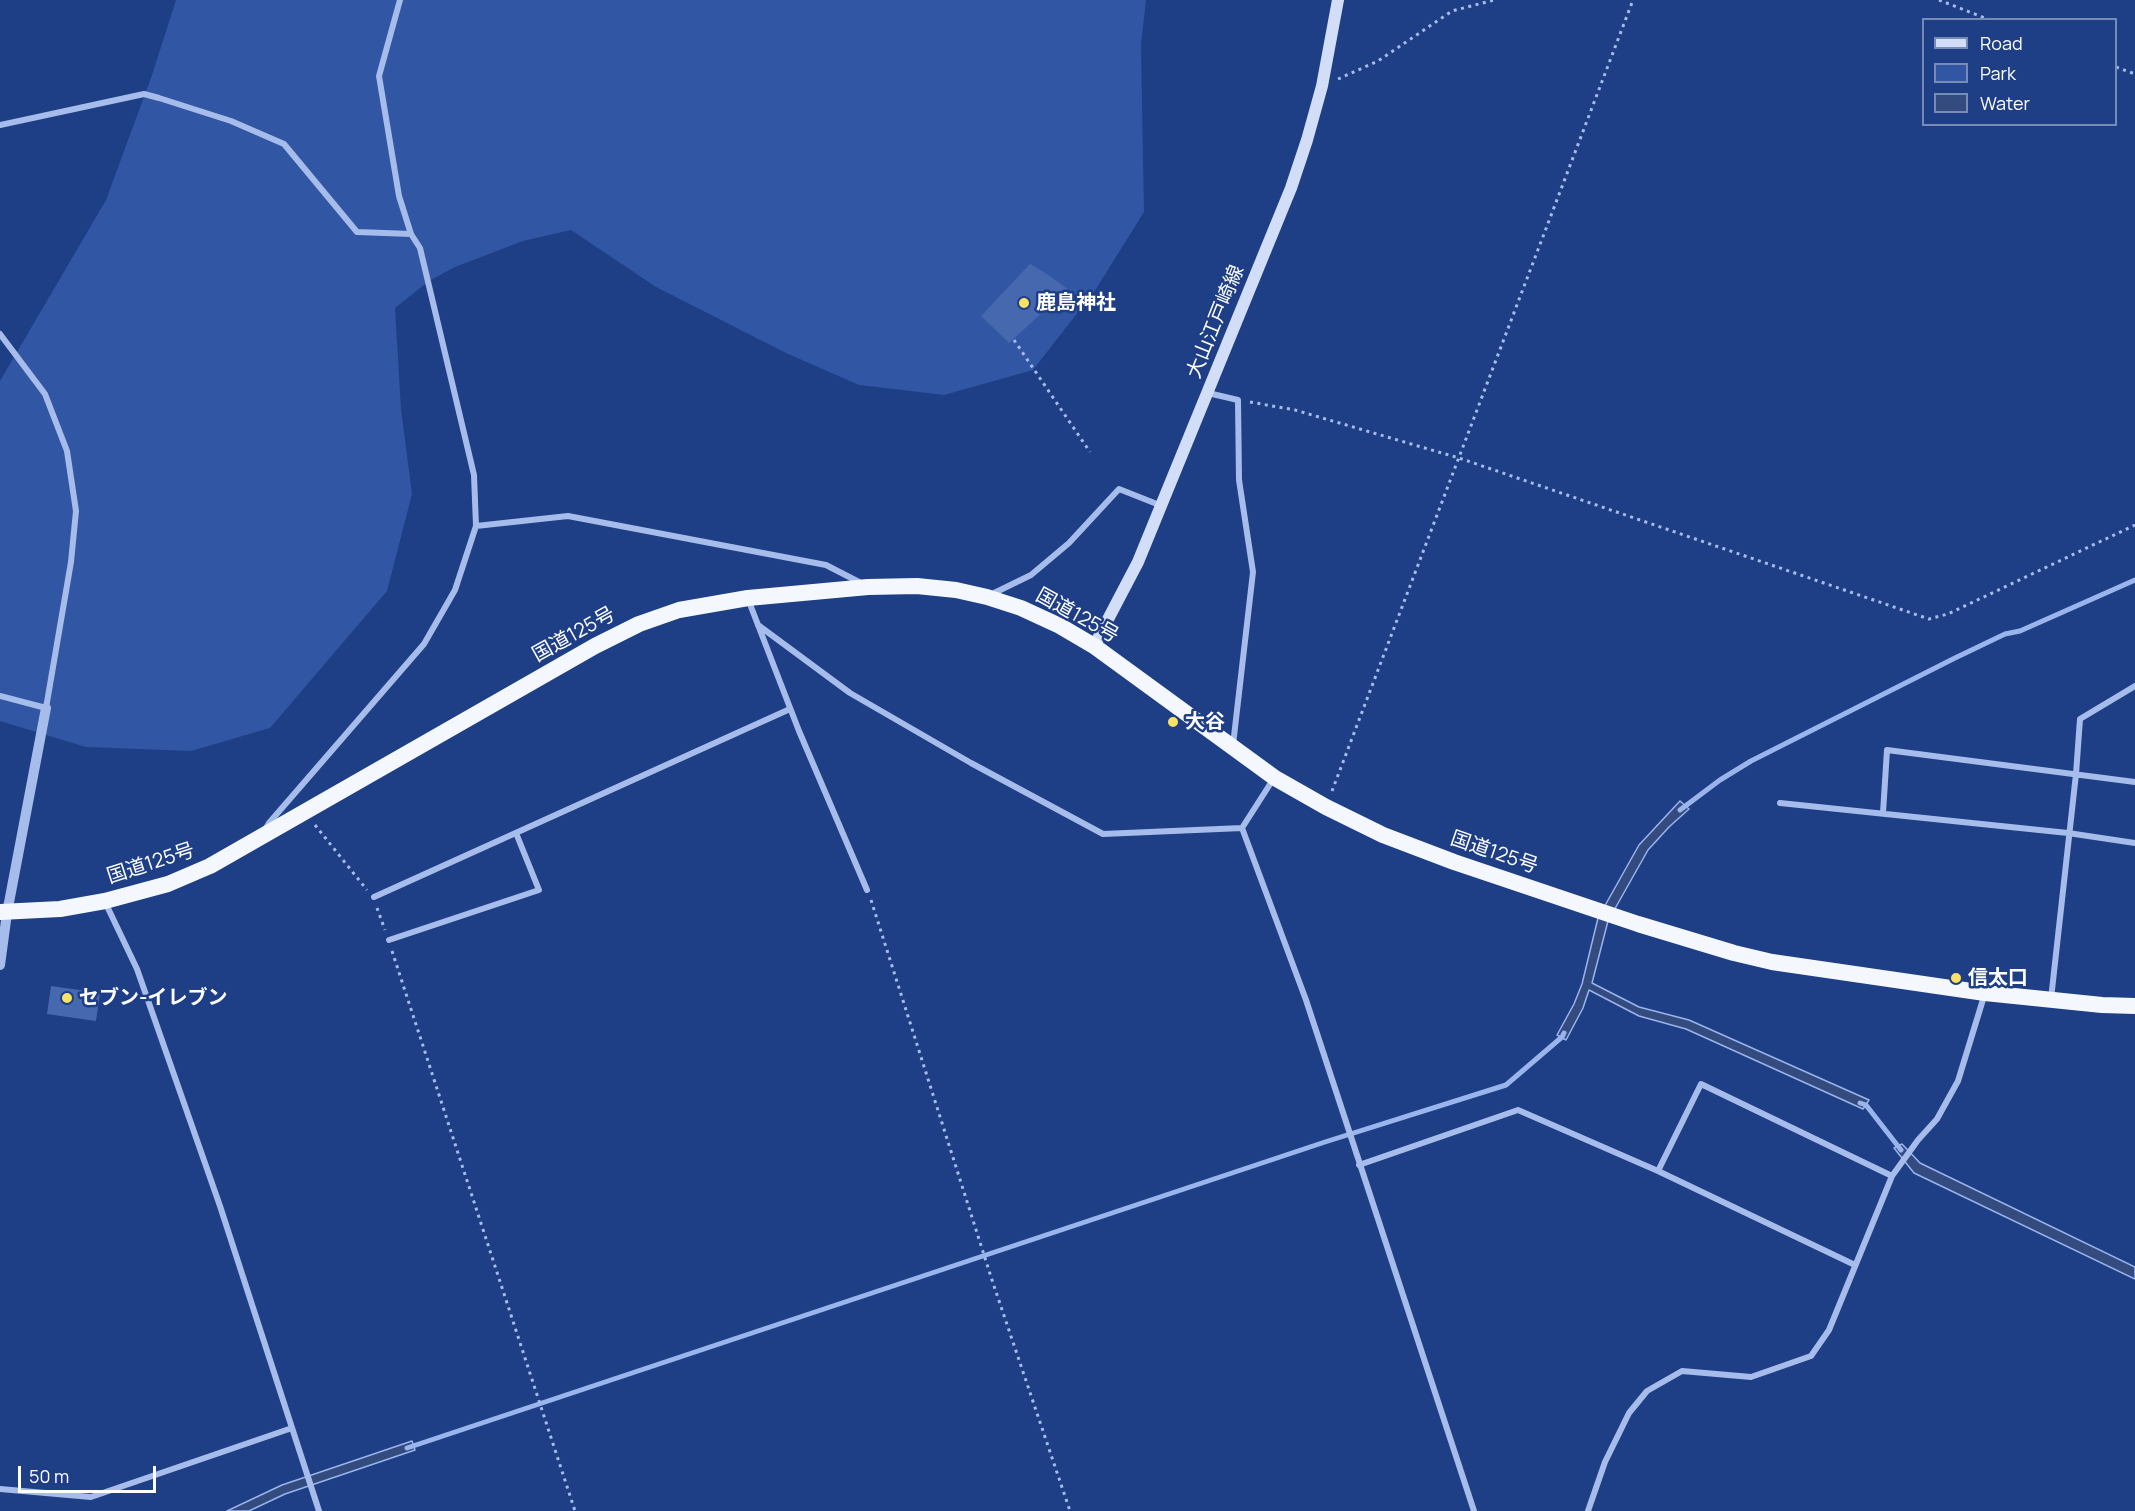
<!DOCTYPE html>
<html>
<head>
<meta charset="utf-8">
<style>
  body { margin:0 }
  #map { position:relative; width:2135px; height:1511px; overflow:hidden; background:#1e3e86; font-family:Manrope,sans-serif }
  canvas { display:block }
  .legend { position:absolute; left:1922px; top:18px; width:195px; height:108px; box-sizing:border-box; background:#1e3e86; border:2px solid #788bb6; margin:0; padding:8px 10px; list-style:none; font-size:18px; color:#fff }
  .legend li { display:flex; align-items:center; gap:12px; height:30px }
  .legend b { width:30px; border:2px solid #788bb6 }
  .scale { position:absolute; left:18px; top:1466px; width:138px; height:27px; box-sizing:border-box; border:3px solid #fff; border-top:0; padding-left:8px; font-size:18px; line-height:21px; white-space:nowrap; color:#fff; -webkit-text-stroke:4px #1e3e86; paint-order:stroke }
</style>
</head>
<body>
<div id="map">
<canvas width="2135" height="1511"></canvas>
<ul class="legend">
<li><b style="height:8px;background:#d2ddf8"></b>Road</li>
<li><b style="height:16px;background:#3156a3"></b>Park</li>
<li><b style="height:16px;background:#344b80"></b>Water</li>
</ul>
<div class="scale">50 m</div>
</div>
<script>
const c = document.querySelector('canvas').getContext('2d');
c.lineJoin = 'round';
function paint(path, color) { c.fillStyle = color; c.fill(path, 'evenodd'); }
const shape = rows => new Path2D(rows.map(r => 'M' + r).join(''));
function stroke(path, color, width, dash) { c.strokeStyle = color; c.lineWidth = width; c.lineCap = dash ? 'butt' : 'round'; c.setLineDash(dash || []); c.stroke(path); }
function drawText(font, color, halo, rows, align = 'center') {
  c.font = font + ' Manrope,"Noto Sans JP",sans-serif'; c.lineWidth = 5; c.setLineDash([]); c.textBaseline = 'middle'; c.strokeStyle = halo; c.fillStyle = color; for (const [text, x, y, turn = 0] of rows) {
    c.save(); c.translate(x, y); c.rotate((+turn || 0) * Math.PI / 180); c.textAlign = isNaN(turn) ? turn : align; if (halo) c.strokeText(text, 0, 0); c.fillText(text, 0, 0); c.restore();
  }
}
paint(shape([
  [176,0,1146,0,1141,44,1144,212,1096,289,1033,370,944,395,859,385,788,354,656,287,571,230,523,241,455,267,429,281,395,308,401,409,412,494,387,591,270,728,191,751,86,747,0,721,0,381,106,200,152,75]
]), '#3156a3');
const water = shape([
  [1680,801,1689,809,1669,827,1648,850,1608,921,1592,983,1639,1007,1689,1020,1869,1100,1863,1109,1686,1029,1639,1016,1589,990,1583,1008,1566,1040,1557,1035,1574,1004,1582,984,1598,918,1639,845,1680,801],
  [1902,1144,1920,1163,2135,1267,2135,1279,1914,1173,1894,1148,1902,1144],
  [412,1441,415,1450,285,1494,249,1511,227,1511,282,1485,412,1441]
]);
paint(water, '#344b80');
stroke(water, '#9ab5ec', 1.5);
stroke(shape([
  [1680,810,1720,780,1751,761,1955,658,2005,634,2020,631,2135,580],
  [1860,1103,1866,1105,1901,1150],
  [407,1448,1325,1142,1506,1085,1562,1037,1564,1033]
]), '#9ab5ec', 5);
paint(shape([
  [1030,264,1044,272,1068,289,1009,343,981,316],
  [51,986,100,993,96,1021,47,1014]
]), '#4668ae');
stroke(shape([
  [1939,0,1990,20],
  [2116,67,2135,74],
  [1338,79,1378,61,1452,11,1494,0],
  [1014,340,1090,452],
  [1250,402,1295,410,1459,458,1929,619,1948,614,2135,525],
  [1332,791,1633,0],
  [315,825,367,890],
  [871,900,992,1280,1070,1511],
  [377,908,385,930],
  [392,951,575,1511]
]), '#a6bcea', 3, [3, 4.5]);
stroke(shape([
  [400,0,379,76,399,196,411,234],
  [0,125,144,94,159,98,231,121,284,144,357,232,411,234,420,248,474,475,476,526,455,590,424,644,269,823,265,830],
  [0,334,45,394,67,451,76,511,71,562,46,708,0,696],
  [1208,393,1238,400,1239,480,1253,572,1233,745],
  [476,526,568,516,826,565,859,582],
  [990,595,1031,575,1069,543,1119,489,1162,506],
  [748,599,799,731,867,890],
  [758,625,850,693,971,763,1103,834,1242,828],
  [1274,778,1242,828,1306,1000,1474,1511],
  [1780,803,2068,833,2135,843],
  [1883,813,1887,750,2135,782],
  [374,897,790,709],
  [106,904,137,969,220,1206,319,1511],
  [389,940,539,890,516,833],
  [2051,999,2076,774,2080,719,2135,686],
  [1359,1165,1518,1110,1658,1171,1855,1265],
  [1658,1171,1701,1084,1892,1176],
  [0,1489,91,1497,292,1428],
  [1588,1511,1605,1462,1629,1413,1647,1391,1682,1371,1751,1377,1811,1356,1829,1330,1892,1176,1918,1140,1937,1119,1958,1081,1985,993]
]), '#a6bcea', 6);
stroke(shape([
  [0,965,7,913,46,708]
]), '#a6bcea', 10);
stroke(shape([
  [1094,646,1138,562,1291,188,1307,140,1322,86,1338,0]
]), '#d2ddf8', 12);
stroke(shape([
  [0,912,60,909,105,901,168,884,210,866,595,646,639,624,679,610,748,598,868,587,917,586,956,590,987,597,1021,608,1060,626,1094,646,1275,778,1326,807,1383,835,1454,862,1638,924,1734,953,1772,962,1985,993,2102,1005,2135,1006]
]), '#f4f8fe', 16);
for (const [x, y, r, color] of [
  [1024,303,6,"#f9e265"],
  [1173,722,6,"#f9e265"],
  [1956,978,6,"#f9e265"],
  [67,998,6,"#f9e265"]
]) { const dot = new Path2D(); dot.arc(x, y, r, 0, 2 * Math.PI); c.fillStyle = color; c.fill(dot); stroke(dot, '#1e3e86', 2); }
drawText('bold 20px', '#fff', '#1e3e86', [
  ["鹿島神社",1036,303],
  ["大谷",1185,722],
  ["信太口",1968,978],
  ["セブン-イレブン",79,998]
], 'left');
drawText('20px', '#fff', '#1e3e86', [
  ["大山江戸崎線",1216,322,-68],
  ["国道125号",1077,616,29],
  ["国道125号",574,635,-29],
  ["国道125号",1494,853,19],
  ["国道125号",151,864,-18]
]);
</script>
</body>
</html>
